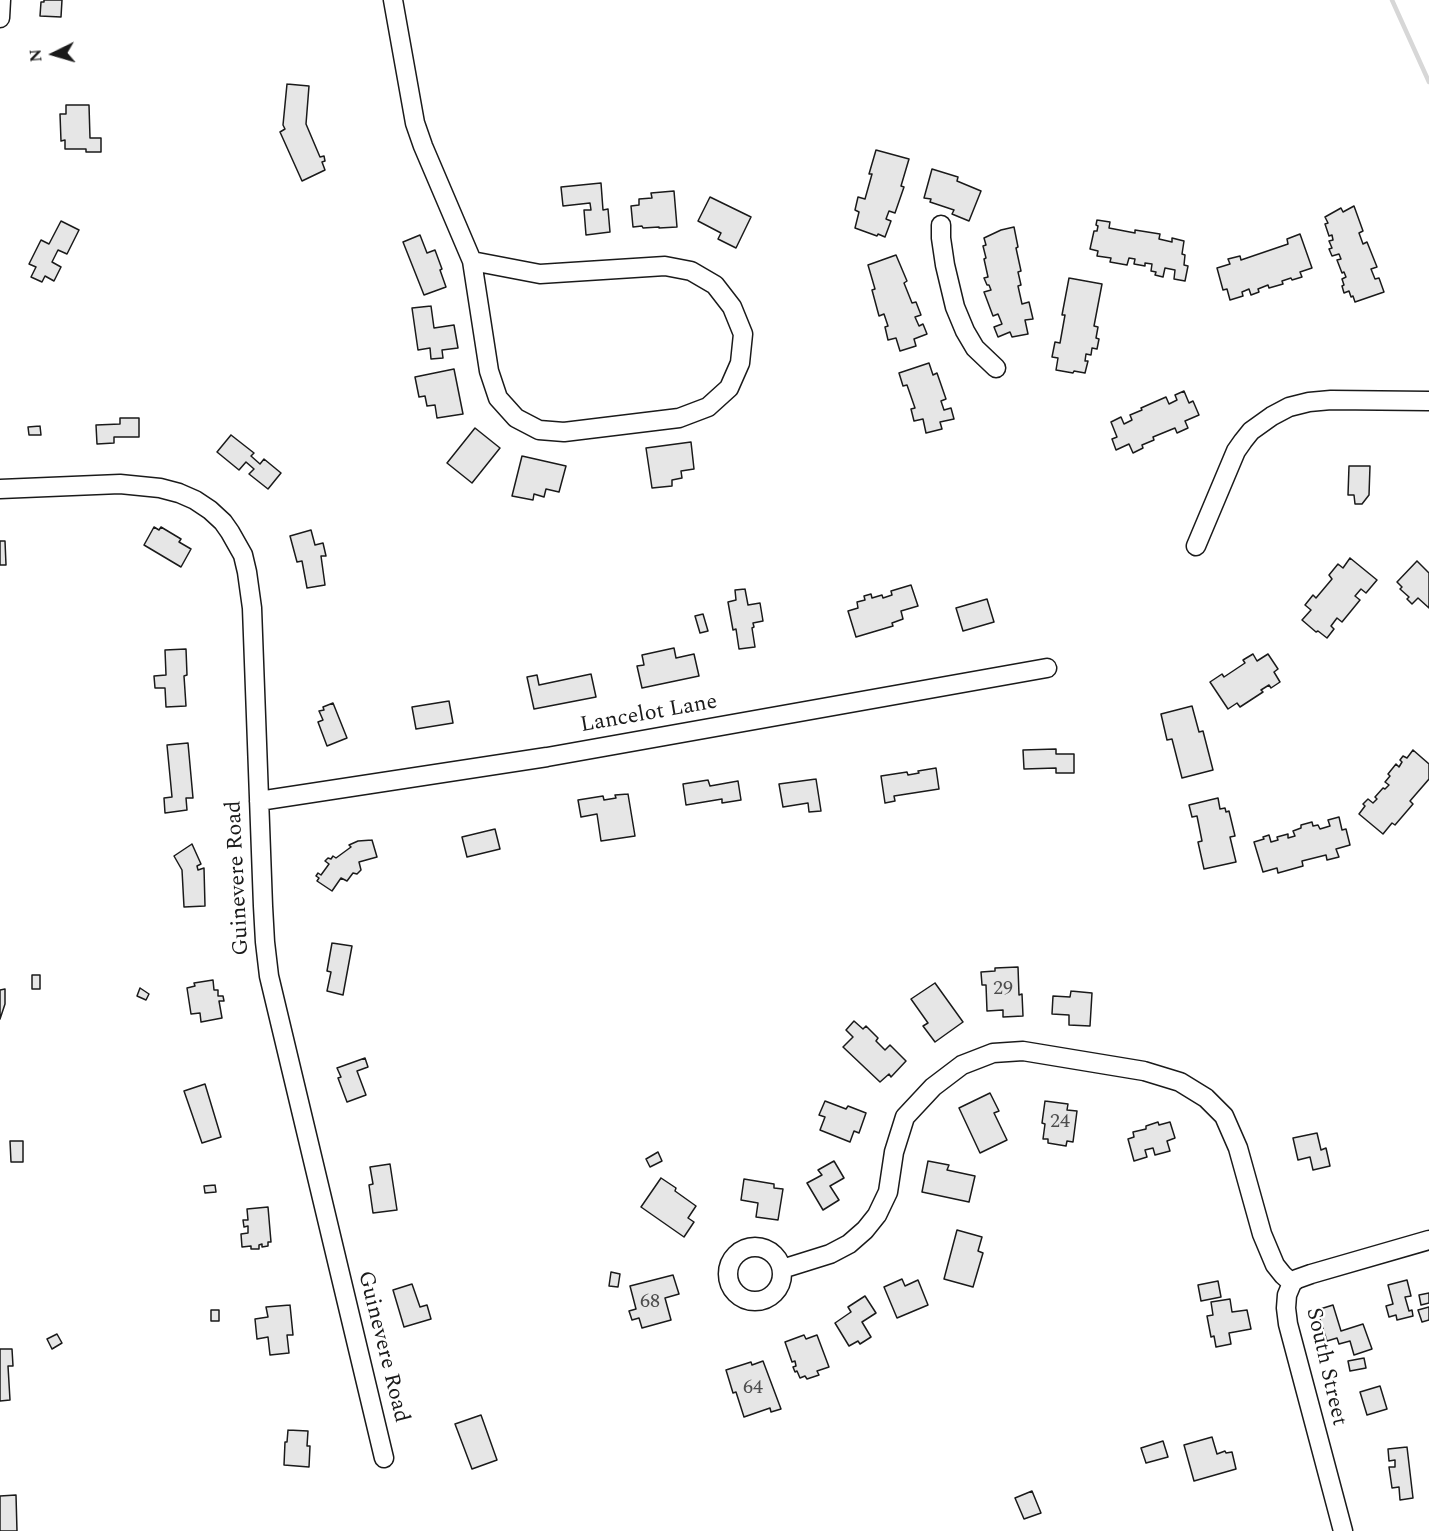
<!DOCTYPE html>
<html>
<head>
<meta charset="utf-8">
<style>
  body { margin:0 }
  #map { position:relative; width:1429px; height:1531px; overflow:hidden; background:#fff; font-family:Spectral,serif }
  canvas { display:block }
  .north { position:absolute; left:24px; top:24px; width:60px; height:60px; -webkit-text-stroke:4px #fff; paint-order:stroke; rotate:265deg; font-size:16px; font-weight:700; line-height:24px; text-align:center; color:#1a1a1a }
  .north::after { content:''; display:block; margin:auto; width:21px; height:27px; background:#1a1a1a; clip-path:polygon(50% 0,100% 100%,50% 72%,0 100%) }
</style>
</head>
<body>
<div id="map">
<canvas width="1429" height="1531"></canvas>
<div class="north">N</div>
</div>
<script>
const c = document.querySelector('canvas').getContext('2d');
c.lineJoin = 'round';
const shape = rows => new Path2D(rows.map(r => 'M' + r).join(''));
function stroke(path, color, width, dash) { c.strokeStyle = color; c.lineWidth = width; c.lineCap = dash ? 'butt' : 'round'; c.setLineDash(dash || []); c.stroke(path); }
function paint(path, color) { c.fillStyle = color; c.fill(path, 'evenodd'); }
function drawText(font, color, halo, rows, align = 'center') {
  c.font = font + ' Spectral,serif'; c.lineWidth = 4.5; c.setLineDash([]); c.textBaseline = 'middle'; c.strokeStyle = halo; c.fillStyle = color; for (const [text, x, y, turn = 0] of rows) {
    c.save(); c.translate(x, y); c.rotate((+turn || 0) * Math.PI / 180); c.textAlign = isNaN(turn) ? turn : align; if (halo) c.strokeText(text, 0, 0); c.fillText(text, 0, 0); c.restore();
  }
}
stroke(shape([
  [1392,0,1429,82]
]), '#d7d7d7', 4.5);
const building = shape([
  [44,0,62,0,61,17,40,16,41,2,44,2,44,0],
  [287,84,309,86,306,124,320,157,324,156,325,161,322,162,325,170,302,181,280,132,285,129,283,125,287,84],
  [66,105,89,105,90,138,101,138,101,152,86,152,86,149,65,149,65,140,61,141,60,114,66,114,66,105],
  [876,150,909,159,901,186,904,187,895,213,889,211,886,219,891,221,885,237,878,234,877,236,855,228,859,212,855,210,858,197,865,199,872,174,869,174,876,150],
  [932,169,958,177,957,181,981,191,969,221,952,214,954,210,930,202,931,199,924,198,932,169],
  [601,183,603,210,608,209,610,232,586,235,584,210,591,210,590,203,563,206,561,187,601,183],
  [674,191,677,227,659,228,659,227,643,228,642,226,633,227,631,206,639,205,639,199,652,198,651,193,674,191],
  [710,197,751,217,736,248,718,239,721,233,698,221,710,197],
  [1354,206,1363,231,1359,233,1363,244,1367,242,1377,267,1371,269,1375,279,1379,278,1384,292,1355,302,1353,296,1351,297,1349,291,1344,293,1342,286,1344,285,1342,279,1346,277,1344,272,1342,273,1337,260,1341,259,1339,254,1332,256,1329,249,1332,248,1329,241,1333,240,1332,235,1329,236,1325,224,1328,223,1325,217,1341,208,1343,212,1354,206],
  [1097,220,1110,222,1109,228,1135,233,1135,230,1160,234,1159,239,1172,242,1172,238,1184,241,1182,254,1185,255,1184,265,1188,266,1185,281,1174,279,1175,270,1165,268,1163,277,1155,275,1156,272,1151,271,1152,264,1145,263,1145,266,1134,264,1135,259,1129,258,1127,265,1110,262,1111,258,1097,256,1098,251,1090,249,1094,231,1097,231,1098,226,1096,225,1097,220],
  [61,221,79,230,67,254,58,250,52,262,61,267,54,281,45,276,42,282,31,277,36,267,29,264,41,240,49,244,61,221],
  [1014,227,1018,247,1016,248,1021,271,1018,272,1021,285,1018,286,1022,304,1029,302,1033,319,1025,320,1028,334,1012,337,1010,332,998,337,994,327,1002,324,998,314,993,316,984,292,991,290,989,285,987,285,984,278,988,277,984,259,986,258,983,246,986,245,984,238,1001,230,1014,227],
  [1300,234,1312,268,1300,272,1302,277,1292,280,1291,278,1282,281,1283,284,1269,288,1268,285,1258,289,1259,292,1251,295,1249,289,1242,292,1243,296,1230,300,1227,289,1223,290,1217,268,1230,264,1228,259,1240,256,1241,260,1288,244,1287,239,1300,234],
  [420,235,427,253,435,250,442,269,440,270,446,287,424,295,403,242,420,235],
  [896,255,907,281,904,283,912,303,916,302,921,315,915,317,919,326,923,324,927,334,914,339,916,346,900,351,896,338,888,340,885,327,888,326,884,314,879,316,872,290,875,289,868,265,896,255],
  [1069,278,1102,284,1094,326,1098,327,1096,338,1099,339,1097,349,1092,348,1091,355,1086,354,1085,361,1088,361,1085,373,1074,371,1073,373,1056,370,1058,358,1052,357,1055,342,1060,343,1065,315,1062,315,1069,278],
  [431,306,434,328,454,325,458,348,442,350,443,358,431,359,430,348,418,350,412,308,431,306],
  [929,363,933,375,937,373,946,399,941,401,944,410,951,408,954,419,940,422,942,429,926,433,923,419,914,421,911,409,915,408,907,385,903,386,899,373,929,363],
  [454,369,463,414,437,418,435,405,427,406,425,396,419,397,415,377,454,369],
  [1184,391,1189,403,1193,401,1199,415,1185,421,1188,428,1177,433,1175,428,1153,437,1154,440,1142,445,1143,448,1133,453,1129,444,1116,450,1112,439,1117,437,1111,422,1121,417,1124,424,1132,420,1130,415,1142,410,1141,408,1166,397,1169,404,1177,400,1175,395,1184,391],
  [120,418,139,418,139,437,114,437,114,443,97,444,96,425,120,424,120,418],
  [40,426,41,435,29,435,28,427,40,426],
  [475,428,500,448,472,483,447,463,475,428],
  [231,435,254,453,251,456,260,464,264,459,281,473,268,489,249,474,254,469,246,462,239,470,217,452,231,435],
  [691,442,694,469,681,471,682,478,672,480,672,486,652,488,646,448,691,442],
  [522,456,566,466,559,492,546,489,544,497,534,494,533,500,512,496,522,456],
  [1349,466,1370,466,1369,495,1362,504,1355,504,1354,495,1348,495,1349,466],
  [154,527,159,530,161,527,181,539,179,542,191,549,181,567,144,545,154,527],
  [311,530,315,545,323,543,326,556,321,556,325,585,307,588,302,561,297,562,290,536,311,530],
  [0,541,5,541,6,565,0,565,0,541],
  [1350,558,1377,580,1366,593,1361,589,1355,596,1360,600,1342,622,1337,618,1331,626,1334,629,1327,638,1318,631,1316,632,1302,620,1311,610,1305,605,1313,595,1316,598,1332,579,1329,575,1338,564,1343,568,1350,558],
  [1417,561,1429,573,1429,608,1418,598,1412,604,1407,599,1409,597,1400,589,1402,587,1397,582,1417,561],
  [911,585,918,606,901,611,903,619,892,623,893,626,856,637,848,611,858,608,857,602,865,600,864,596,871,594,872,598,882,595,883,598,892,595,891,591,911,585],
  [745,589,748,605,760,603,763,621,753,623,754,627,752,628,755,647,739,649,736,629,733,630,728,602,736,600,735,590,745,589],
  [987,599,994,622,963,631,956,608,987,599],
  [703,614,708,631,700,633,695,616,703,614],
  [674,648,676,658,694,654,699,676,642,688,637,666,644,665,642,655,674,648],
  [186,649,187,675,184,676,186,706,166,707,165,688,155,688,154,676,166,675,165,650,186,649],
  [1253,654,1257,661,1268,654,1278,669,1274,672,1280,682,1271,688,1269,685,1261,690,1263,692,1240,707,1237,703,1228,709,1210,682,1222,674,1224,677,1245,663,1243,660,1253,654],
  [591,674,596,697,534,709,527,677,537,675,539,685,591,674],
  [449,701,453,723,416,729,412,707,449,701],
  [333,703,347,738,327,746,318,722,323,720,319,711,324,710,323,707,333,703],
  [1192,706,1199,732,1203,731,1213,770,1182,778,1172,739,1167,740,1161,714,1192,706],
  [188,743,193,798,186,798,187,810,165,813,164,798,172,797,167,745,188,743],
  [1056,749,1056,754,1074,754,1074,773,1056,773,1056,768,1024,769,1023,750,1056,749],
  [1413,750,1429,764,1429,779,1410,801,1413,804,1395,825,1392,823,1383,834,1359,814,1365,806,1363,804,1368,799,1373,803,1377,799,1375,797,1383,788,1385,789,1389,785,1385,782,1390,776,1388,774,1396,764,1399,767,1402,762,1400,760,1403,756,1407,758,1413,750],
  [936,768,939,789,894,796,895,801,885,803,881,776,907,772,908,775,919,773,918,771,936,768],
  [816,779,821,811,809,812,808,803,783,807,779,784,816,779],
  [708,780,710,786,738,781,741,800,722,803,722,799,686,805,683,784,708,780],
  [628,794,635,836,601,841,597,814,581,817,578,800,603,796,604,800,616,798,615,795,628,794],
  [1218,798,1220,809,1225,808,1226,812,1229,811,1235,836,1230,837,1236,862,1204,869,1198,842,1202,841,1197,816,1192,817,1189,805,1218,798],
  [1339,817,1342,830,1346,829,1350,845,1336,849,1339,857,1327,860,1326,855,1302,861,1303,866,1278,873,1277,868,1263,872,1254,842,1264,839,1263,837,1269,835,1271,842,1278,840,1277,837,1288,834,1288,838,1295,836,1293,831,1301,828,1301,825,1312,822,1313,826,1318,825,1320,829,1330,826,1328,820,1339,817],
  [495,829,500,849,467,857,462,837,495,829],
  [372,840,377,857,359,862,361,870,357,874,353,873,347,881,341,878,332,891,317,881,319,878,316,876,318,873,321,875,329,864,325,861,328,858,331,859,333,856,336,858,351,847,349,845,358,841,372,840],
  [192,844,201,864,197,866,198,870,204,868,205,906,184,907,182,870,174,856,192,844],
  [332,943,352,946,343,995,327,991,331,972,327,971,332,943],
  [1018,967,1019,995,1022,994,1023,1016,1003,1017,1003,1010,987,1011,986,985,982,985,981,972,995,971,995,968,1018,967],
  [32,975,40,975,40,989,32,989,32,975],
  [213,980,214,990,218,990,218,996,223,996,224,1001,219,1001,222,1018,201,1022,200,1013,191,1014,187,988,195,986,194,983,213,980],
  [935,983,963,1022,935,1042,923,1026,928,1023,911,999,935,983],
  [140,988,149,994,146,1000,137,996,140,988],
  [5,989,5,1004,0,1019,0,990,5,989],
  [1071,991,1092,993,1090,1026,1069,1025,1069,1015,1052,1014,1053,996,1070,997,1071,991],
  [854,1021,863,1029,866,1026,878,1038,876,1041,885,1050,890,1045,906,1061,891,1077,889,1074,880,1082,843,1047,853,1037,846,1030,854,1021],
  [365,1058,368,1067,357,1071,366,1095,347,1102,338,1078,341,1077,337,1068,365,1058],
  [205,1084,221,1137,202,1143,184,1091,205,1084],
  [990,1093,999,1111,994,1113,1007,1140,980,1153,959,1108,990,1093],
  [825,1101,846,1109,848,1106,866,1113,859,1133,854,1131,850,1142,820,1130,825,1117,819,1115,825,1101],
  [1045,1101,1068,1104,1067,1110,1077,1111,1073,1142,1067,1141,1066,1146,1048,1143,1048,1139,1043,1139,1045,1124,1042,1123,1045,1101],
  [1158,1122,1159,1125,1170,1122,1175,1138,1167,1141,1170,1151,1155,1155,1153,1148,1145,1150,1147,1157,1134,1161,1128,1139,1134,1137,1133,1132,1146,1129,1146,1126,1158,1122],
  [1317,1133,1321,1150,1326,1148,1330,1166,1313,1170,1310,1157,1298,1160,1293,1138,1317,1133],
  [10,1141,23,1141,23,1162,11,1162,10,1141],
  [658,1152,662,1161,650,1167,646,1159,658,1152],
  [834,1161,844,1178,830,1186,839,1200,823,1210,807,1183,822,1175,818,1170,834,1161],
  [928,1161,949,1165,947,1170,975,1176,969,1202,922,1192,928,1161],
  [390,1164,397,1210,373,1213,369,1185,373,1184,370,1167,390,1164],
  [661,1178,676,1188,675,1191,696,1206,688,1218,694,1222,684,1237,641,1207,661,1178],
  [744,1179,774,1184,774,1188,783,1189,778,1220,756,1217,758,1203,741,1200,744,1179],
  [215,1185,216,1192,205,1193,204,1186,215,1185],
  [268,1207,271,1242,268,1242,268,1246,262,1247,262,1244,259,1245,259,1249,251,1249,251,1246,242,1247,241,1234,248,1233,248,1226,244,1227,243,1220,248,1220,247,1209,268,1207],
  [957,1230,982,1237,978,1251,983,1253,973,1287,944,1279,957,1230],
  [611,1272,620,1274,618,1287,609,1286,611,1272],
  [673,1275,679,1294,665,1298,671,1320,642,1328,639,1318,632,1320,629,1311,636,1309,630,1286,673,1275],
  [902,1279,905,1286,918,1280,928,1305,897,1318,884,1287,902,1279],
  [1407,1280,1411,1296,1405,1297,1409,1311,1412,1310,1413,1316,1397,1320,1396,1315,1389,1317,1386,1306,1393,1304,1388,1285,1407,1280],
  [1218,1281,1221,1297,1201,1301,1198,1285,1218,1281],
  [412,1284,420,1307,427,1305,431,1319,404,1327,393,1290,412,1284],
  [1429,1293,1429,1303,1421,1305,1419,1295,1429,1293],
  [865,1296,876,1313,862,1322,871,1337,860,1344,858,1341,849,1346,835,1323,851,1312,848,1307,865,1296],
  [1230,1299,1232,1312,1247,1310,1251,1329,1229,1333,1231,1344,1216,1347,1214,1336,1211,1337,1207,1316,1213,1315,1211,1302,1230,1299],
  [290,1305,293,1335,287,1335,289,1353,270,1355,268,1337,257,1339,255,1319,268,1317,266,1307,290,1305],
  [1333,1305,1341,1331,1363,1324,1372,1349,1354,1355,1350,1341,1339,1344,1337,1338,1327,1341,1317,1310,1333,1305],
  [1429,1307,1429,1320,1422,1322,1418,1310,1429,1307],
  [211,1310,219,1310,219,1321,211,1321,211,1310],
  [57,1334,62,1343,52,1349,47,1339,57,1334],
  [804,1335,806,1339,817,1335,829,1367,817,1371,819,1375,807,1379,805,1376,800,1378,797,1371,795,1372,793,1367,796,1366,795,1361,792,1362,785,1342,804,1335],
  [0,1349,12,1349,13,1366,8,1366,10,1400,0,1401,0,1349],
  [1364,1358,1366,1368,1350,1371,1348,1361,1364,1358],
  [763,1361,781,1409,771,1412,770,1408,744,1417,736,1392,733,1393,726,1370,751,1362,752,1365,763,1361],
  [1380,1386,1387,1409,1367,1415,1360,1392,1380,1386],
  [481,1415,497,1460,472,1469,455,1424,481,1415],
  [288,1430,308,1431,307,1446,310,1446,309,1467,284,1465,285,1442,287,1442,288,1430],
  [1212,1437,1217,1454,1225,1451,1226,1453,1232,1452,1236,1469,1194,1481,1184,1445,1212,1437],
  [1163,1441,1168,1457,1146,1463,1141,1448,1163,1441],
  [1407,1447,1413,1498,1400,1500,1399,1487,1392,1488,1389,1467,1395,1467,1395,1460,1389,1461,1388,1449,1407,1447],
  [1032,1491,1041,1513,1024,1519,1015,1498,1032,1491],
  [16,1495,17,1531,0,1531,0,1496,16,1495]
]);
paint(building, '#e6e6e6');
stroke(building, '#1a1a1a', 1.5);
const minor = shape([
  [393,0,415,123,423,146,472,261,489,371,498,398,516,418,539,430,564,432,679,418,708,407,729,388,740,363,743,334,732,307,715,285,691,271,665,266,540,274,472,261],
  [0,18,1,0],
  [941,225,941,238,945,265,955,307,965,331,975,348,996,368],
  [0,489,120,484,160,488,179,493,195,500,210,510,223,522,230,532,243,555,247,572,252,608,263,906,265,942,269,976,384,1458],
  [1196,546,1236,451,1243,441,1251,431,1272,416,1289,407,1309,402,1331,400,1429,401],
  [259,801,547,757,1047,668],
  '728 1274a27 27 0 1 1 54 0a27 27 0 1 1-54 0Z',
  [782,1269,830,1254,849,1244,865,1230,877,1215,888,1192,894,1152,905,1117,933,1087,962,1065,993,1053,1023,1051,1144,1071,1180,1082,1206,1098,1224,1116,1238,1148,1262,1234,1275,1265,1283,1275,1292,1283],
  [1343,1531,1288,1324,1286,1308,1287,1295,1292,1283,1297,1279,1311,1274,1429,1240]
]);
stroke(minor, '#1a1a1a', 21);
stroke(minor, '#fff', 18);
drawText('20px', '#4d4d4d', null, [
  ["29",1003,990],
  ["24",1060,1123],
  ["68",650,1303],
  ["64",753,1389]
]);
drawText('22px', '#1a1a1a', '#fff', [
  ["Lancelot Lane",649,715,-10],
  ["Guinevere Road",239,878,-93],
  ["Guinevere Road",382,1347,76],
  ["South Street",1325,1367,77]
]);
</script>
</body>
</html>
